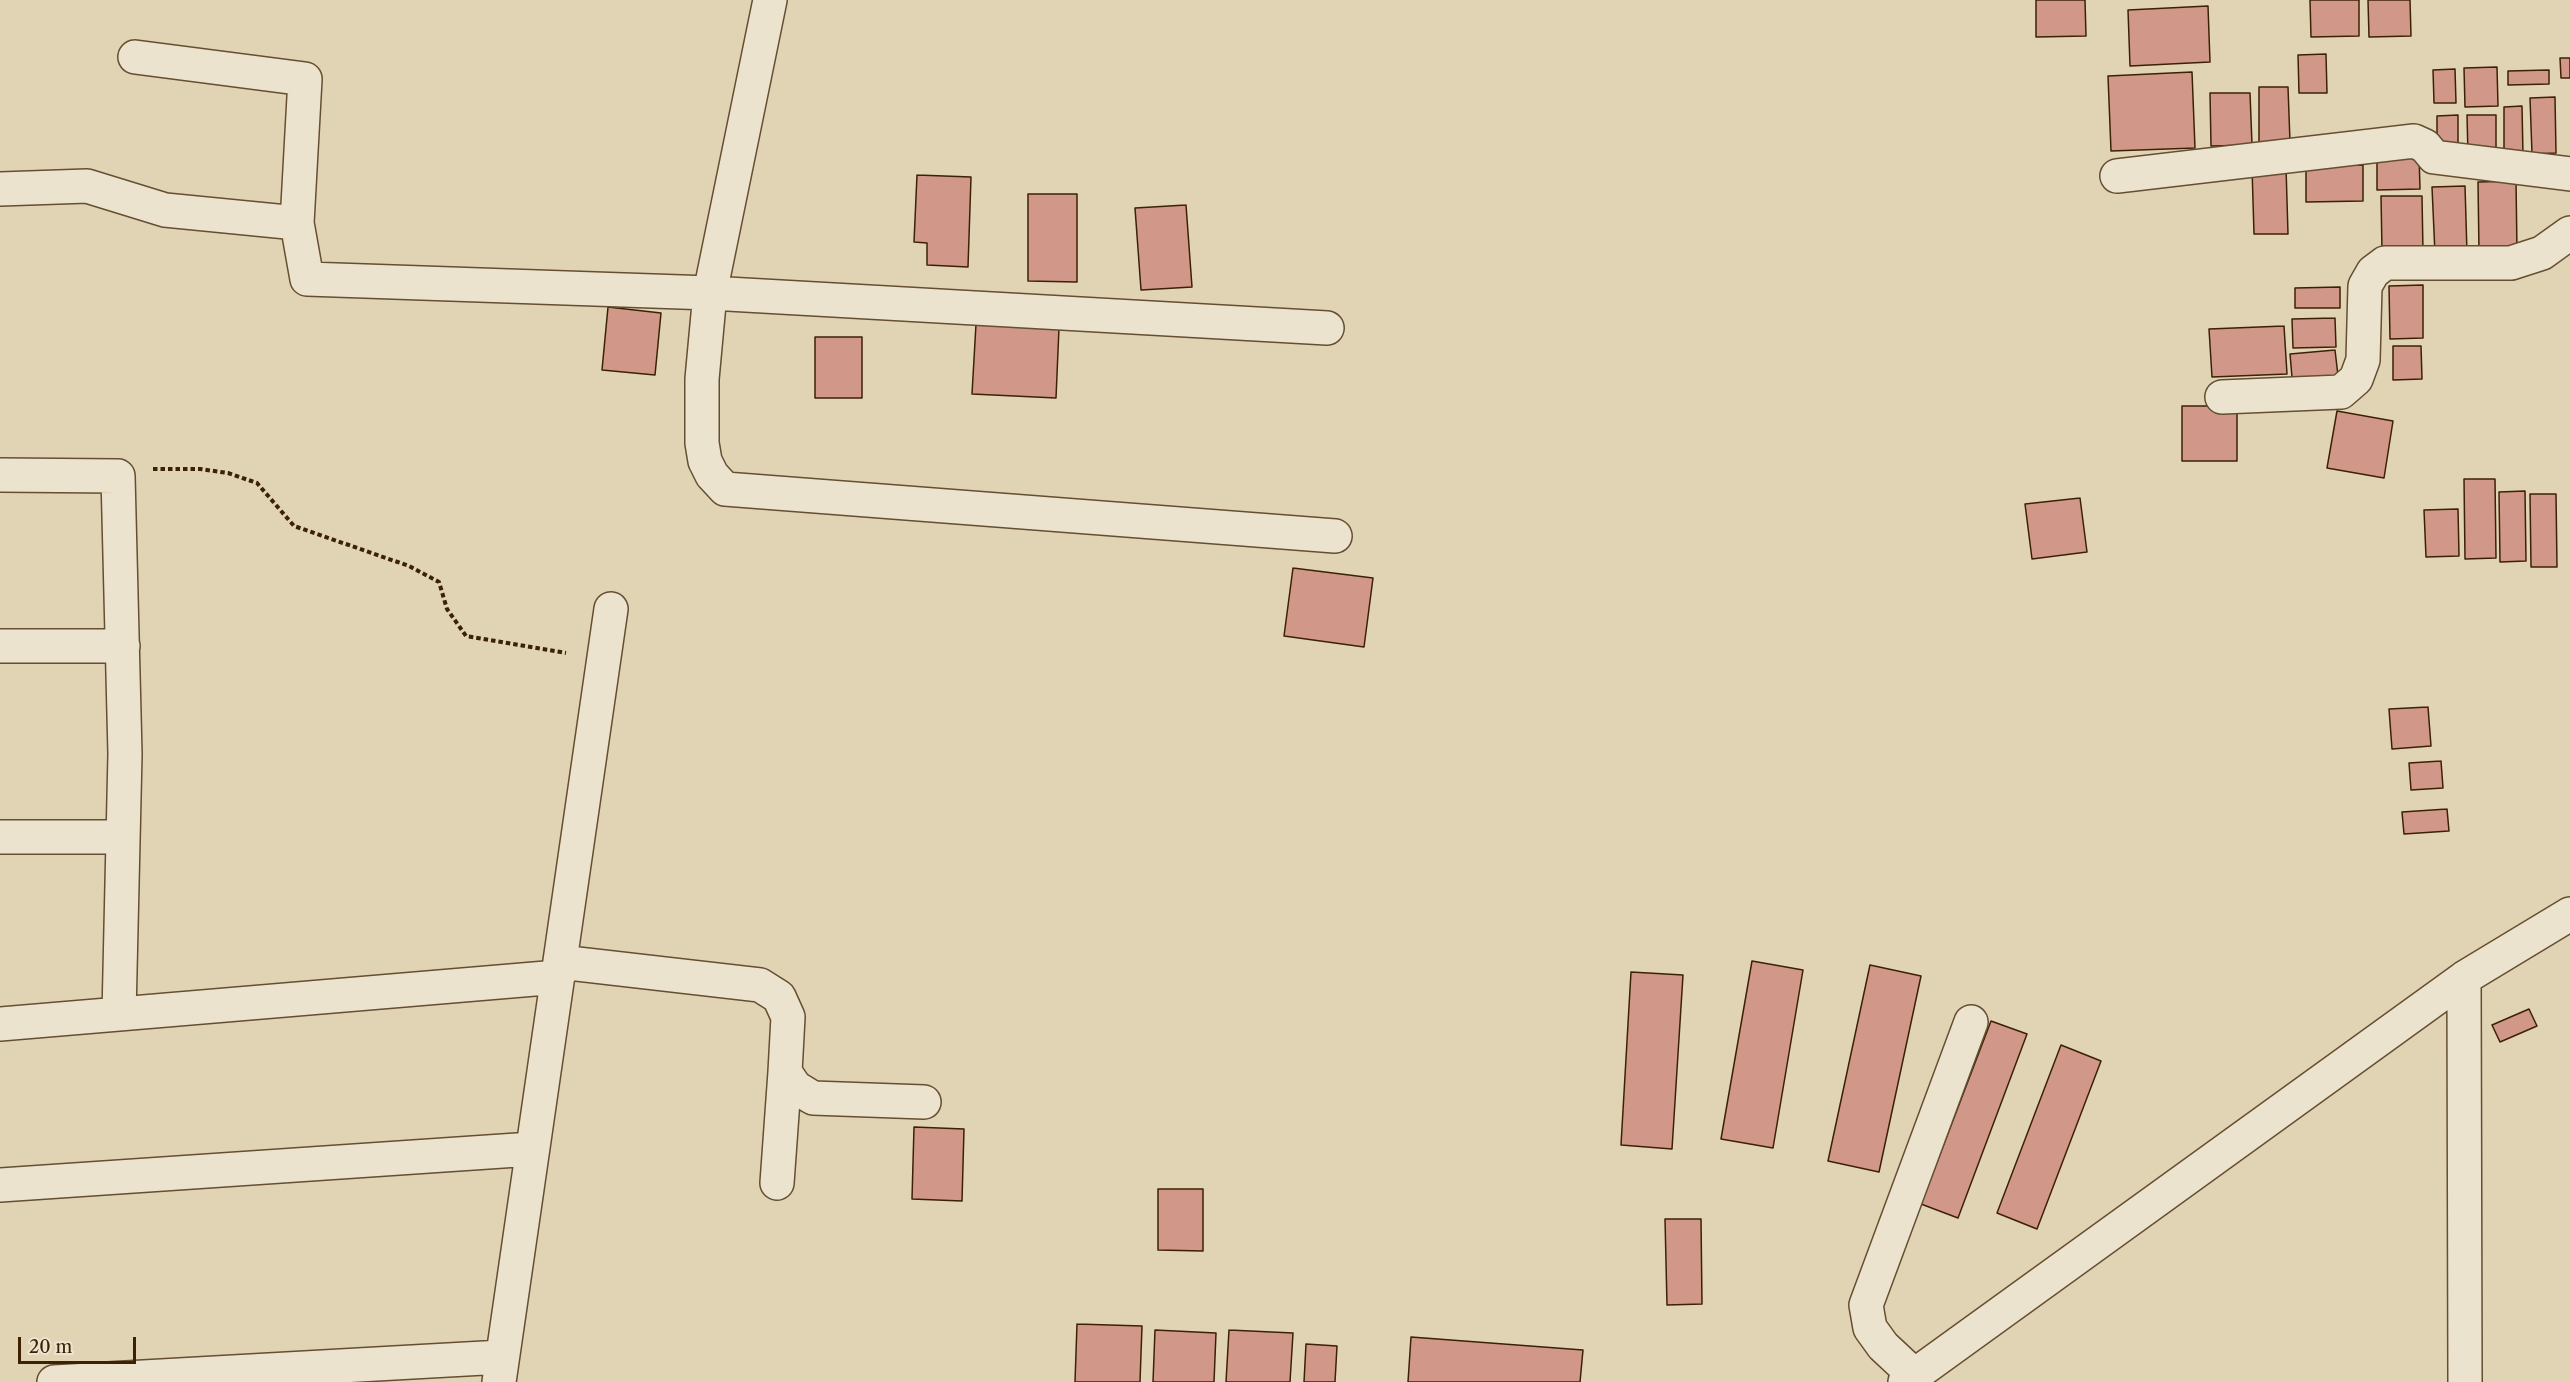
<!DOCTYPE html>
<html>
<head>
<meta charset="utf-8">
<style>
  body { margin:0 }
  #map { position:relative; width:2570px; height:1382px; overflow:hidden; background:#e1d4b4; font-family:"Libre Caslon Text",serif }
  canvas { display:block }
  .scale { position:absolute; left:18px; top:1337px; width:118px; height:27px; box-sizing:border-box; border:3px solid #3c2105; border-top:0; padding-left:8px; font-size:18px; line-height:21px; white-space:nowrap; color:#3c2105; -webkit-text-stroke:4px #ece3ce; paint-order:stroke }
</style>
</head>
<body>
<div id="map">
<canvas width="2570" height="1382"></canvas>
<div class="scale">20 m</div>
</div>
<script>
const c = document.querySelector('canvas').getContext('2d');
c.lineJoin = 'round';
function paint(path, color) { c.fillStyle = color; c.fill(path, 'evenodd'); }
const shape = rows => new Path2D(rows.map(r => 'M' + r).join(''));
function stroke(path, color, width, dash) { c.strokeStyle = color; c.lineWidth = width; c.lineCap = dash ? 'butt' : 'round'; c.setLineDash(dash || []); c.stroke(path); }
const building = shape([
  [2036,0,2085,0,2086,36,2036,37,2036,0],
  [2310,0,2359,0,2359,36,2311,37,2310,0],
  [2368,0,2410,0,2411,36,2369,37,2368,0],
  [2208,6,2210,62,2130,66,2128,10,2208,6],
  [2326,54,2327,93,2299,93,2298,55,2326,54],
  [2560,58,2570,58,2570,78,2561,78,2560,58],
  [2497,67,2498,106,2465,107,2464,68,2497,67],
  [2455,69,2456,103,2434,103,2433,70,2455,69],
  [2549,70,2549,84,2508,85,2508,71,2549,70],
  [2192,72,2195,148,2111,151,2108,76,2192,72],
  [2259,87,2288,87,2290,142,2259,143,2259,87],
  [2210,93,2250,93,2252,145,2211,146,2210,93],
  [2555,97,2556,153,2532,154,2530,98,2555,97],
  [2522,106,2523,155,2504,155,2504,107,2522,106],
  [2458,115,2458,150,2437,150,2437,116,2458,115],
  [2467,115,2496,115,2496,154,2468,155,2467,115],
  [2419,154,2420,189,2377,190,2377,155,2419,154],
  [2363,165,2363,201,2306,202,2306,166,2363,165],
  [2286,167,2288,234,2254,234,2252,168,2286,167],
  [917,175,971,177,968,267,927,265,927,243,914,242,917,175],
  [2516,181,2517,251,2479,252,2478,182,2516,181],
  [2465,186,2467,253,2435,254,2432,187,2465,186],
  [1028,194,1077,194,1077,282,1028,281,1028,194],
  [2381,196,2422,196,2423,252,2382,252,2381,196],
  [1186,205,1192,287,1141,290,1135,208,1186,205],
  [2423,285,2423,338,2390,339,2389,286,2423,285],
  [2340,287,2340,308,2295,308,2295,288,2340,287],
  [608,307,661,313,655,375,602,370,608,307],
  [2335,318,2336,347,2293,348,2292,319,2335,318],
  [976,324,1059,328,1056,398,972,394,976,324],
  [2284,326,2287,374,2212,377,2209,329,2284,326],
  [815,337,862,337,862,398,815,398,815,337],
  [2393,346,2421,346,2422,379,2393,380,2393,346],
  [2335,350,2339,384,2293,389,2290,354,2335,350],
  [2182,406,2237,406,2237,461,2182,461,2182,406],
  [2337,411,2393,421,2384,478,2327,468,2337,411],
  [2464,479,2495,479,2496,558,2465,559,2464,479],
  [2525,491,2526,561,2500,562,2499,492,2525,491],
  [2530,494,2556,494,2557,567,2531,567,2530,494],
  [2080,498,2087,552,2032,559,2025,504,2080,498],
  [2458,509,2459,556,2426,557,2424,510,2458,509],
  [1293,568,1373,578,1364,647,1284,636,1293,568],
  [2428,707,2431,746,2392,749,2389,709,2428,707],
  [2441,761,2443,788,2411,790,2409,763,2441,761],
  [2447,809,2449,831,2404,834,2402,812,2447,809],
  [1752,961,1803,970,1773,1148,1721,1139,1752,961],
  [1870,965,1921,976,1879,1172,1828,1161,1870,965],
  [1631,972,1683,975,1672,1149,1621,1145,1631,972],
  [2529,1009,2537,1026,2500,1042,2492,1025,2529,1009],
  [1991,1021,2027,1034,1958,1218,1921,1204,1991,1021],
  [2061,1045,2101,1061,2037,1229,1997,1213,2061,1045],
  [914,1127,964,1129,962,1201,912,1199,914,1127],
  [1158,1189,1203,1189,1203,1251,1158,1250,1158,1189],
  [1665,1219,1701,1219,1702,1304,1667,1305,1665,1219],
  [1077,1324,1142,1326,1140,1382,1075,1382,1077,1324],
  [1155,1330,1216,1333,1214,1382,1153,1382,1155,1330],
  [1229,1330,1293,1333,1290,1382,1226,1382,1229,1330],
  [1411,1337,1583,1350,1580,1382,1408,1382,1411,1337],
  [1306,1344,1337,1346,1335,1382,1304,1382,1306,1344]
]);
paint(building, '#d1988a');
stroke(building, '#3c2105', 1.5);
const minor = shape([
  [770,0,710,293,702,379,702,443,705,461,712,475,725,489,1335,536],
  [135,57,305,79,297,223,307,279,710,293,1327,328],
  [2117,176,2414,141,2425,146,2434,157,2570,174],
  [0,189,87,186,165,210,297,223],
  [2222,397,2341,392,2356,379,2363,360,2365,286,2373,272,2385,263,2511,263,2542,253,2570,233],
  [0,475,118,476,125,754,119,1014],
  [0,646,123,646],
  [0,837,123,837],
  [560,962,760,985,779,997,788,1017,785,1072,795,1087,813,1098,924,1102],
  [2464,978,2465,1382],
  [0,1024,558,977],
  [777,1183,785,1072],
  [0,1185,532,1149],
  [1914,1375,1883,1346,1870,1328,1866,1305,1971,1022],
  [54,1382,502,1357],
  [499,1382,611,609],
  [1905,1382,2464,978,2570,914]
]);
stroke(minor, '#654e31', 36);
stroke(shape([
  [153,469,200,469,228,473,257,483,294,526,409,566,439,582,447,609,466,636,566,653]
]), '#3c2105', 4, [4.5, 3]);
stroke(minor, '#ece3ce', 33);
</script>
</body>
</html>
